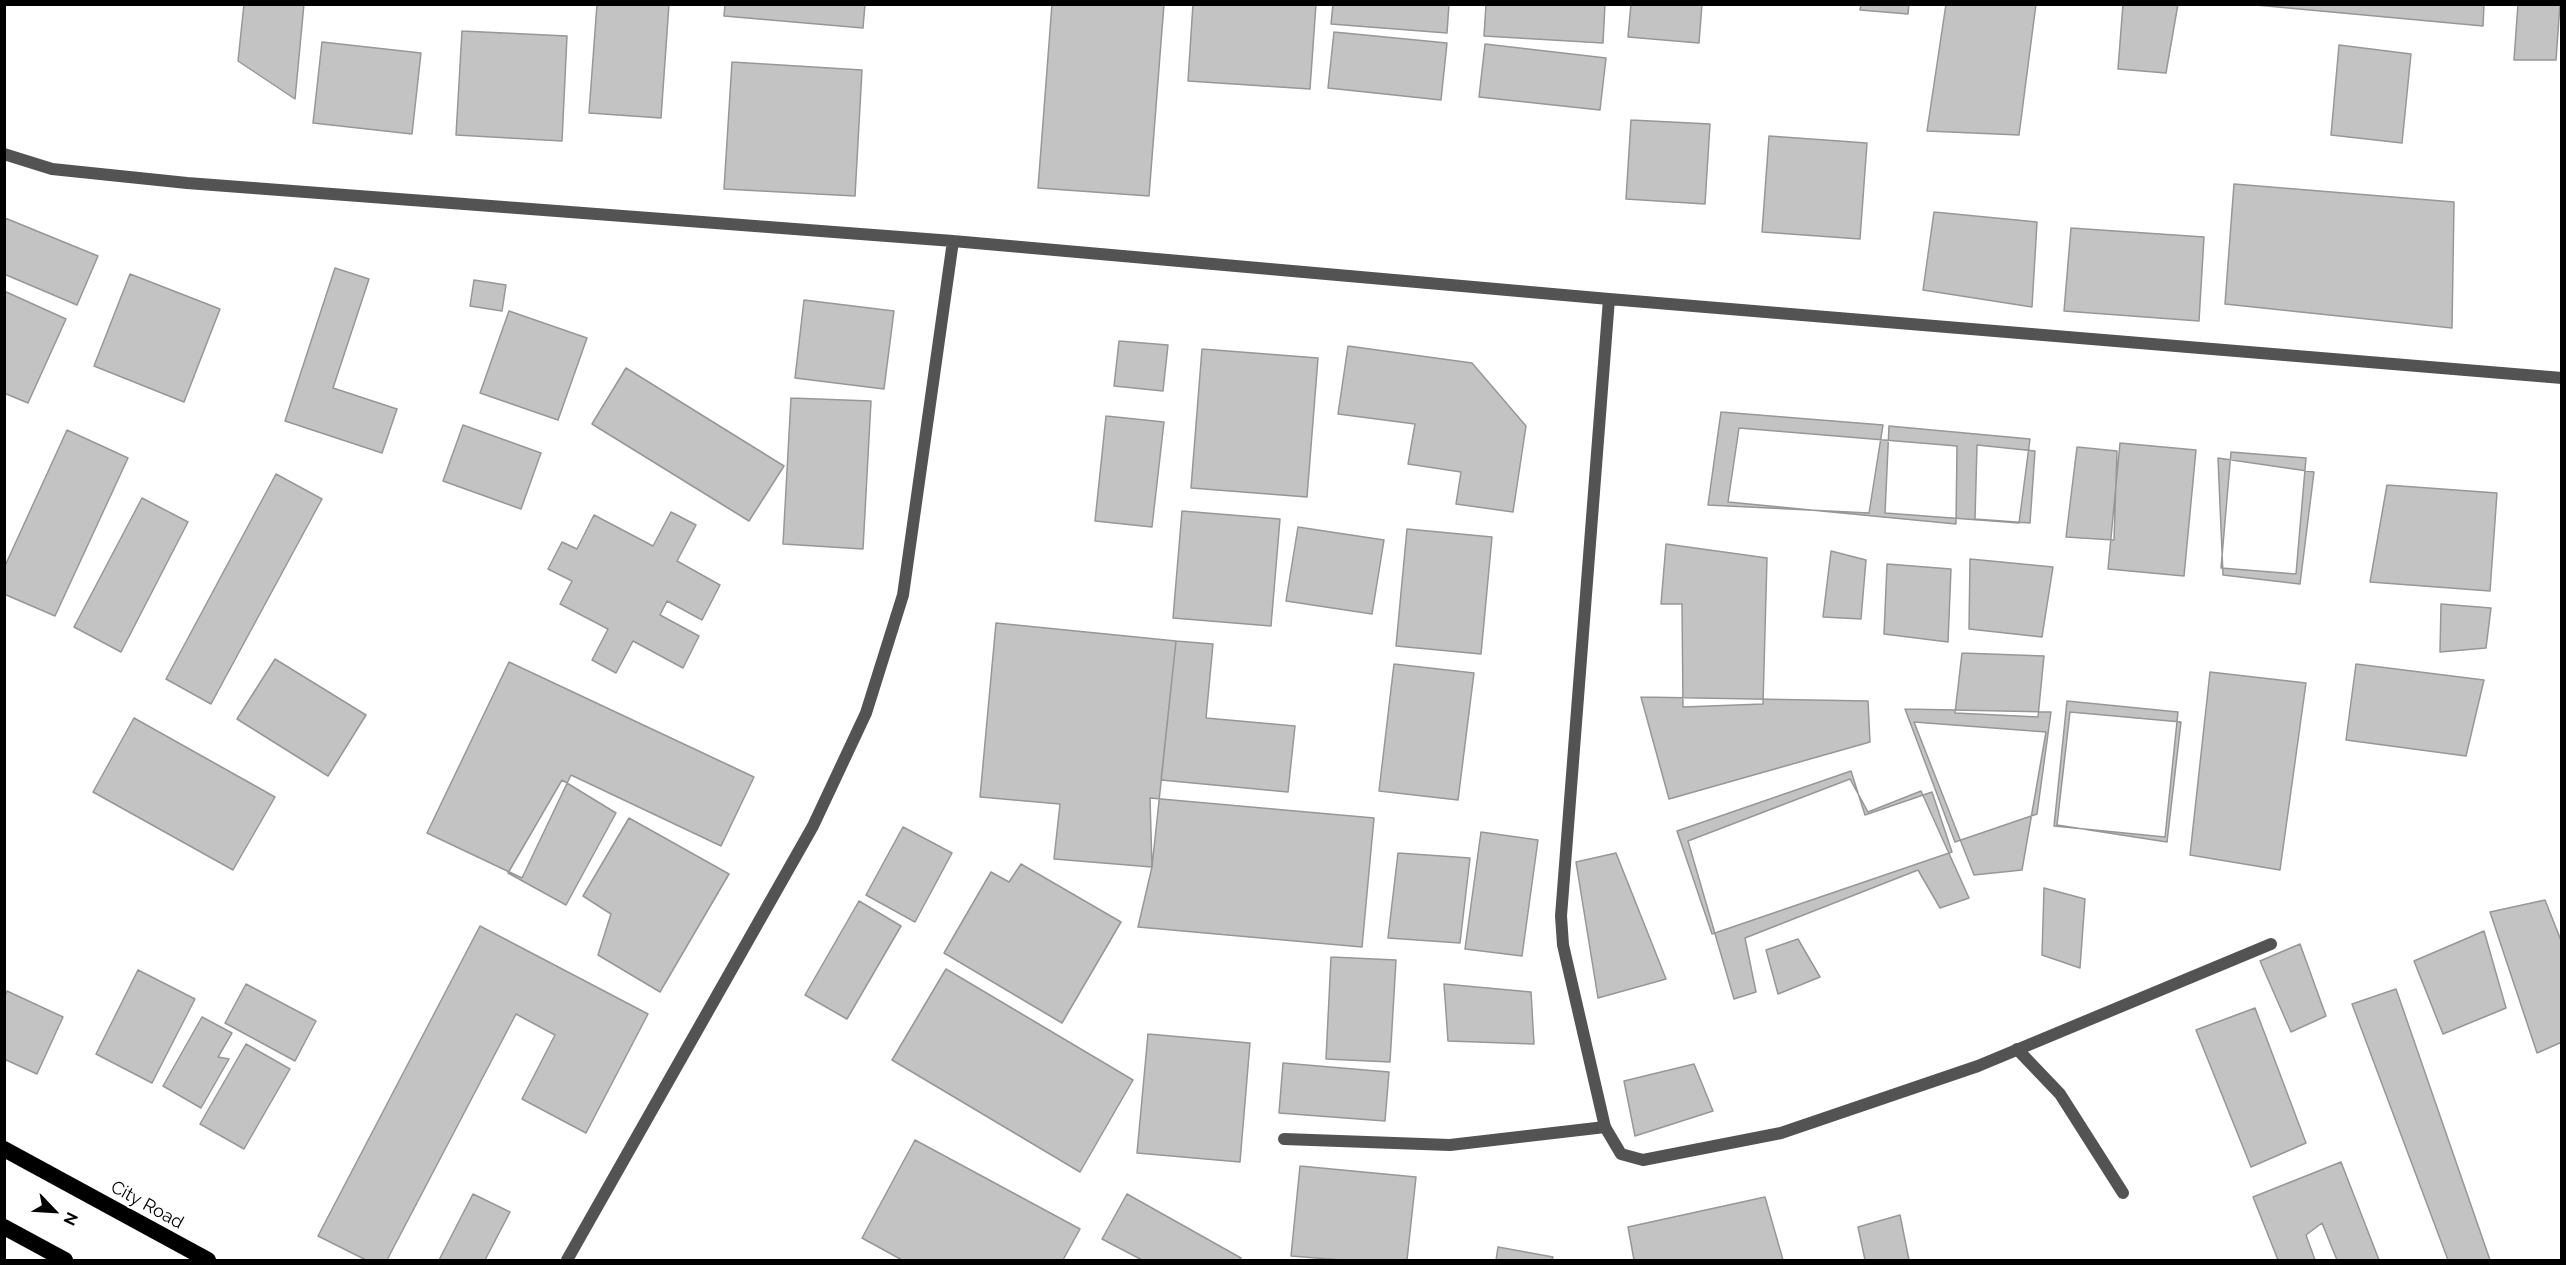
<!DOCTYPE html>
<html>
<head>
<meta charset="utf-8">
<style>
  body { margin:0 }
  #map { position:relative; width:2566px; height:1265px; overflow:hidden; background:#fff; font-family:Raleway,sans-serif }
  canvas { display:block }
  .frame { position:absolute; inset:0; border:6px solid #000; pointer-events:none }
  .north { position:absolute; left:24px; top:1181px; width:60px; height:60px; -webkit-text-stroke:4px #fff; paint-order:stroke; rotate:115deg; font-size:16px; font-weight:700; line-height:24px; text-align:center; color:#000 }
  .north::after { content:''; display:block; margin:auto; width:21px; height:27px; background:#000; clip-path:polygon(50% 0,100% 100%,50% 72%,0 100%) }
</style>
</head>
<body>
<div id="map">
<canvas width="2566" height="1265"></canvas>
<div class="frame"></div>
<div class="north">N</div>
</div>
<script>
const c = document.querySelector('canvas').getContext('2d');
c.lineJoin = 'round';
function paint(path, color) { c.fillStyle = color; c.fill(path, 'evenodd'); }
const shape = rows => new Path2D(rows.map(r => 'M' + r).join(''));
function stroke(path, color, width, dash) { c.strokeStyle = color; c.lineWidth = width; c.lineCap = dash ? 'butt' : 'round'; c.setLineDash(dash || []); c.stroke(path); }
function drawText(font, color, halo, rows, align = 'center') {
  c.font = font + ' Raleway,sans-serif'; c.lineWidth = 4.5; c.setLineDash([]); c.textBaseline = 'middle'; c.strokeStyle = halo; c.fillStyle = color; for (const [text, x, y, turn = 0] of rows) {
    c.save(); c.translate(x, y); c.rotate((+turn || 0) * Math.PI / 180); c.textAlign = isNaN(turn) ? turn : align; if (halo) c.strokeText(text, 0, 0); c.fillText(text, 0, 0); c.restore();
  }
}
const building = shape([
  [244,4,304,4,295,99,238,61,244,4],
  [597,4,669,4,661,118,589,113,597,4],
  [725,4,865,4,863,28,724,16,725,4],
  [1052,4,1164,4,1149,196,1038,188,1052,4],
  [1193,4,1316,4,1310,89,1188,81,1193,4],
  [1333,4,1449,4,1447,33,1331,24,1333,4],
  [1486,4,1605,4,1603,43,1484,36,1486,4],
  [1631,4,1702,4,1699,43,1628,37,1631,4],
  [1861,4,1909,4,1908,14,1860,10,1861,4],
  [1946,4,2036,4,2019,135,1927,131,1946,4],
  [2123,4,2178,4,2166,73,2118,69,2123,4],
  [2245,4,2484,4,2483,26,2245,4],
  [2518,4,2560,4,2556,60,2514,60,2518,4],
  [462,31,567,36,562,141,456,135,462,31],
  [1334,32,1447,43,1441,100,1328,88,1334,32],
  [322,42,421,53,412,134,313,123,322,42],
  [1485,44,1606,58,1600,110,1479,97,1485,44],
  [2339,45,2411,54,2402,143,2331,135,2339,45],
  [732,62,862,70,855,196,724,189,732,62],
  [1631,120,1710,124,1705,204,1626,199,1631,120],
  [1769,136,1867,143,1860,239,1762,232,1769,136],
  [2234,184,2454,202,2452,328,2225,304,2234,184],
  [1934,212,2037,222,2032,307,1923,290,1934,212],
  [5,218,98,256,77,305,4,274,5,218],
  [2071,228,2204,237,2199,321,2064,311,2071,228],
  [335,268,369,279,333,388,397,409,382,453,285,421,335,268],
  [130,274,220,309,184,402,94,366,130,274],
  [474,280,506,285,502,311,470,306,474,280],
  [4,291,66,319,28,403,4,393,4,291],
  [804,300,894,311,884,389,795,378,804,300],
  [509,311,587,338,558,420,480,393,509,311],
  [1119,341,1168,345,1163,391,1114,386,1119,341],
  [1348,346,1472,363,1526,426,1513,512,1456,504,1461,472,1408,464,1415,424,1338,414,1348,346],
  [1202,349,1318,358,1307,497,1191,488,1202,349],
  [626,368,784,466,749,521,592,424,626,368],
  [791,398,871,401,863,549,783,544,791,398],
  [1721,412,1883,425,1869,513,1708,505,1721,412],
  [1106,416,1164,422,1152,527,1095,521,1106,416],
  [463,425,541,453,521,509,443,481,463,425],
  [1889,426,2030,439,2019,523,1885,513,1889,426],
  [1739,428,1957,446,1956,524,1728,502,1739,428],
  [67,430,128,458,55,616,4,594,4,568,67,430],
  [2120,443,2196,450,2184,576,2108,569,2120,443],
  [1977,445,2035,451,2030,523,1975,519,1977,445],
  [2077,447,2117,451,2114,540,2066,537,2077,447],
  [2231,452,2306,458,2296,574,2221,568,2231,452],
  [2218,458,2314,472,2300,584,2223,575,2218,458],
  [276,474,322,499,211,704,166,679,276,474],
  [2387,485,2497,493,2490,591,2370,582,2387,485],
  [142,498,188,522,121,652,74,627,142,498],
  [1182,511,1280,519,1271,626,1173,618,1182,511],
  [671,512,696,525,677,561,720,585,702,620,667,601,660,615,699,636,683,668,633,641,616,673,592,660,608,629,560,604,572,581,548,569,562,542,577,549,594,515,653,546,671,512],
  [1298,527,1384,540,1372,614,1286,601,1298,527],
  [1407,529,1492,537,1481,654,1396,646,1407,529],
  [1666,544,1767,558,1763,704,1683,707,1682,604,1661,604,1666,544],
  [1831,551,1866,560,1861,619,1823,617,1831,551],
  [1970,559,2053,567,2042,637,1969,629,1970,559],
  [1887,564,1951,569,1948,642,1884,634,1887,564],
  [2441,604,2491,608,2486,648,2440,652,2441,604],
  [996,623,1176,641,1152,867,1054,859,1060,804,980,797,996,623],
  [1176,641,1213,644,1206,718,1295,726,1288,792,1161,780,1176,641],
  [1962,653,2044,656,2038,717,1955,713,1962,653],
  [275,659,366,715,328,776,237,719,275,659],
  [509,662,754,777,721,846,571,775,522,878,427,833,509,662],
  [1394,664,1474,673,1458,800,1379,791,1394,664],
  [2356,664,2484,680,2466,756,2346,740,2356,664],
  [2210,672,2306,683,2280,870,2190,855,2210,672],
  [1641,697,1868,701,1870,742,1669,799,1641,697],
  [2067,701,2178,712,2165,837,2054,826,2067,701],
  [1905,709,2051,712,2037,814,1955,842,1905,709],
  [2070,712,2181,722,2167,842,2057,825,2070,712],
  [134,718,275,797,233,870,93,792,134,718],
  [1914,722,2046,732,2022,870,1974,875,1914,722],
  [1851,771,1865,815,1932,792,1952,852,1712,934,1677,831,1851,771],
  [1850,779,1868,812,1921,791,1969,898,1940,908,1918,870,1745,938,1756,992,1734,999,1688,841,1850,779],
  [562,780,616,813,566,905,508,873,562,780],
  [1150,798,1374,818,1362,947,1138,927,1152,867,1150,798],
  [629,818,729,874,660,992,598,955,611,914,583,896,629,818],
  [903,827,952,853,915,922,866,895,903,827],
  [1481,832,1538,840,1522,956,1465,949,1481,832],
  [1398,853,1470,858,1460,943,1388,938,1398,853],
  [1616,853,1666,979,1598,998,1576,862,1616,853],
  [1021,864,1121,922,1062,1023,944,953,991,872,1009,882,1021,864],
  [2044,888,2085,899,2080,968,2042,955,2044,888],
  [2545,900,2562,943,2562,1042,2537,1053,2490,912,2545,900],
  [859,901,901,926,847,1019,805,995,859,901],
  [480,926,648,1014,586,1133,522,1099,555,1035,516,1014,387,1260,366,1260,318,1236,480,926],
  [2484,931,2506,1008,2443,1034,2414,961,2484,931],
  [1798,939,1820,977,1778,994,1766,950,1798,939],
  [2300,944,2326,1016,2291,1032,2260,961,2300,944],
  [1331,957,1396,960,1390,1062,1326,1059,1331,957],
  [946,969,1133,1080,1080,1172,892,1060,946,969],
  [138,970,195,999,152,1083,96,1054,138,970],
  [246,984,316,1021,295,1061,225,1023,246,984],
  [1444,984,1531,992,1534,1044,1448,1041,1444,984],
  [2396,989,2490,1260,2448,1260,2352,1004,2396,989],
  [7,991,63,1017,37,1074,4,1059,4,998,7,991],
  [2255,1008,2306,1143,2251,1167,2196,1030,2255,1008],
  [202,1017,232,1033,218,1057,229,1059,201,1108,163,1086,202,1017],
  [1148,1034,1250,1043,1240,1162,1137,1153,1148,1034],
  [246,1044,290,1069,244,1149,200,1124,246,1044],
  [1283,1063,1389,1072,1385,1121,1279,1113,1283,1063],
  [1694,1064,1713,1111,1635,1136,1624,1081,1694,1064],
  [915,1140,1080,1229,1063,1260,902,1260,862,1238,915,1140],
  [2341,1162,2379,1260,2337,1260,2322,1223,2306,1235,2315,1260,2278,1260,2253,1197,2341,1162],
  [1300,1166,1416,1177,1407,1260,1341,1260,1291,1256,1300,1166],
  [473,1194,510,1212,485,1260,439,1260,473,1194],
  [1127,1194,1241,1258,1239,1260,1142,1260,1102,1239,1127,1194],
  [1765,1197,1783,1260,1634,1260,1628,1227,1765,1197],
  [1900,1215,1909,1260,1865,1260,1858,1227,1900,1215],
  [1498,1247,1553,1257,1552,1260,1496,1260,1498,1247]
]);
paint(building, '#c3c3c3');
stroke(building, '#979797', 1.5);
stroke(shape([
  [2017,1049,2060,1094,2123,1193],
  [1284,1139,1450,1145,1605,1127]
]), '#535353', 12);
stroke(shape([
  [4,154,52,169,187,183,953,241,1609,299,2562,378],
  [1609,299,1561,916,1563,945,1605,1127,1621,1154,1643,1160,1781,1133,1978,1066,2271,944],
  [567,1260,813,826,866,713,903,595,953,241]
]), '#535353', 12);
stroke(shape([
  [4,1149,208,1260],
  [4,1227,65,1260]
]), '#000', 16);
drawText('18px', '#000', '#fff', [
  ["City Road",147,1205,29]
]);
</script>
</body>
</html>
